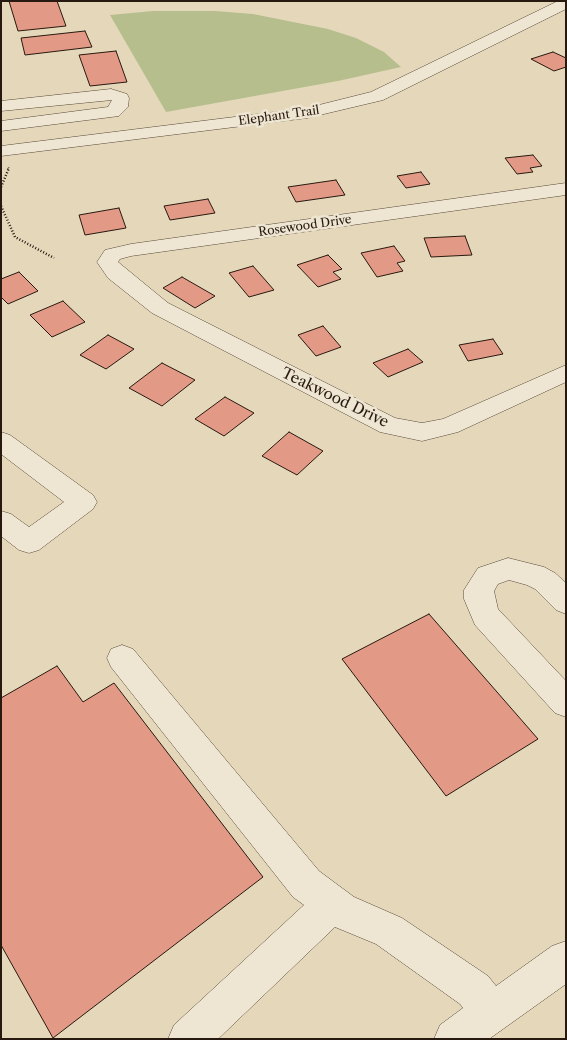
<!DOCTYPE html>
<html>
<head>
<meta charset="utf-8">
<style>
  body { margin:0 }
  #map { position:relative; width:567px; height:1040px; overflow:hidden; background:#e5d8ba; font-family:"Libre Caslon Text",serif }
  canvas { display:block }
  .frame { position:absolute; inset:0; border:2px solid #281910; pointer-events:none }
</style>
</head>
<body>
<div id="map">
<canvas width="567" height="1040"></canvas>
<div class="frame"></div>
</div>
<script>
const c = document.querySelector('canvas').getContext('2d');
c.lineJoin = 'round';
function paint(path, color) { c.fillStyle = color; c.fill(path, 'evenodd'); }
const shape = rows => new Path2D(rows.map(r => 'M' + r).join(''));
function stroke(path, color, width, dash) { c.strokeStyle = color; c.lineWidth = width; c.lineCap = dash ? 'butt' : 'round'; c.setLineDash(dash || []); c.stroke(path); }
function drawText(font, color, halo, rows, align = 'center') {
  c.font = font + ' "Libre Caslon Text",serif'; c.lineWidth = 5; c.setLineDash([]); c.textBaseline = 'middle'; c.strokeStyle = halo; c.fillStyle = color; for (const [text, x, y, turn = 0] of rows) {
    c.save(); c.translate(x, y); c.rotate((+turn || 0) * Math.PI / 180); c.textAlign = isNaN(turn) ? turn : align; if (halo) c.strokeText(text, 0, 0); c.fillText(text, 0, 0); c.restore();
  }
}
paint(shape([
  [153,11,215,11,253,14,328,29,356,38,384,52,401,67,338,81,166,112,110,15]
]), '#b7be8d');
const building = shape([
  [9,1,57,1,66,26,18,31,9,1],
  [85,31,92,47,25,55,21,38,85,31],
  [116,51,127,82,90,86,79,55,116,51],
  [553,52,566,58,566,67,554,71,531,59,553,52],
  [533,155,542,166,530,168,533,172,517,174,505,158,533,155],
  [421,172,430,184,406,188,397,176,421,172],
  [336,180,345,195,296,202,288,187,336,180],
  [208,199,215,213,170,220,164,206,208,199],
  [119,208,126,228,85,235,79,215,119,208],
  [465,236,472,255,431,257,424,238,465,236],
  [394,246,405,261,397,263,403,271,377,277,361,253,394,246],
  [328,255,342,269,333,272,341,279,318,287,297,265,328,255],
  [253,266,274,290,249,297,229,273,253,266],
  [19,272,38,291,8,304,1,297,1,279,19,272],
  [182,277,215,296,195,308,163,288,182,277],
  [63,301,85,322,52,337,30,315,63,301],
  [323,326,341,347,316,356,298,335,323,326],
  [108,335,134,349,106,369,80,355,108,335],
  [493,339,503,354,468,361,459,345,493,339],
  [408,349,423,362,388,377,373,363,408,349],
  [162,363,195,380,162,406,129,388,162,363],
  [225,397,254,413,224,436,195,419,225,397],
  [289,432,323,451,297,475,262,456,289,432],
  [429,614,538,739,446,796,342,659,429,614],
  [57,666,83,702,114,683,263,877,53,1038,1,945,1,698,57,666]
]);
paint(building, '#e29985');
stroke(building, '#281910', 1);
const minor = shape([
  [558,1,566,1,566,9,383,100,307,118,1,156,1,146,307,108,371,92,558,1],
  [111,89,127,94,129,98,128,107,119,116,1,131,1,121,108,107,112,100,1,111,1,101,111,89],
  [566,183,566,195,131,256,120,259,118,262,168,303,395,418,422,423,443,419,566,365,566,382,458,432,422,441,380,432,152,313,108,278,97,262,105,250,131,244,566,183],
  [1,432,10,435,93,495,97,502,93,509,39,550,29,553,19,550,1,536,1,511,11,514,29,527,64,502,1,454,1,432],
  [508,558,544,567,555,573,566,583,566,614,556,610,535,589,527,585,509,580,498,584,494,591,498,609,566,681,566,717,555,713,475,625,464,599,464,590,478,568,508,558],
  [122,645,133,649,319,871,354,897,402,918,488,976,496,986,552,946,566,941,566,984,489,1039,434,1039,440,1025,463,1008,460,1004,376,944,335,927,218,1039,168,1039,174,1025,304,905,293,897,111,667,107,658,111,649,122,645]
]);
stroke(minor, '#57493a', 1);
stroke(shape([
  [8,169,9,167]
]), '#281910', 2, [0.5, 1]);
stroke(shape([
  [1,187,9,168],
  [1,206,15,237,54,258]
]), '#281910', 2.5, [1, 2]);
paint(minor, '#eee6d2');
drawText('12px', '#281910', '#eee6d2', [
  ["Elephant Trail",279,116,-8],
  ["Rosewood Drive",305,226,-8]
]);
drawText('15px', '#281910', '#eee6d2', [
  ["Teakwood Drive",335,398,26]
]);
</script>
</body>
</html>
